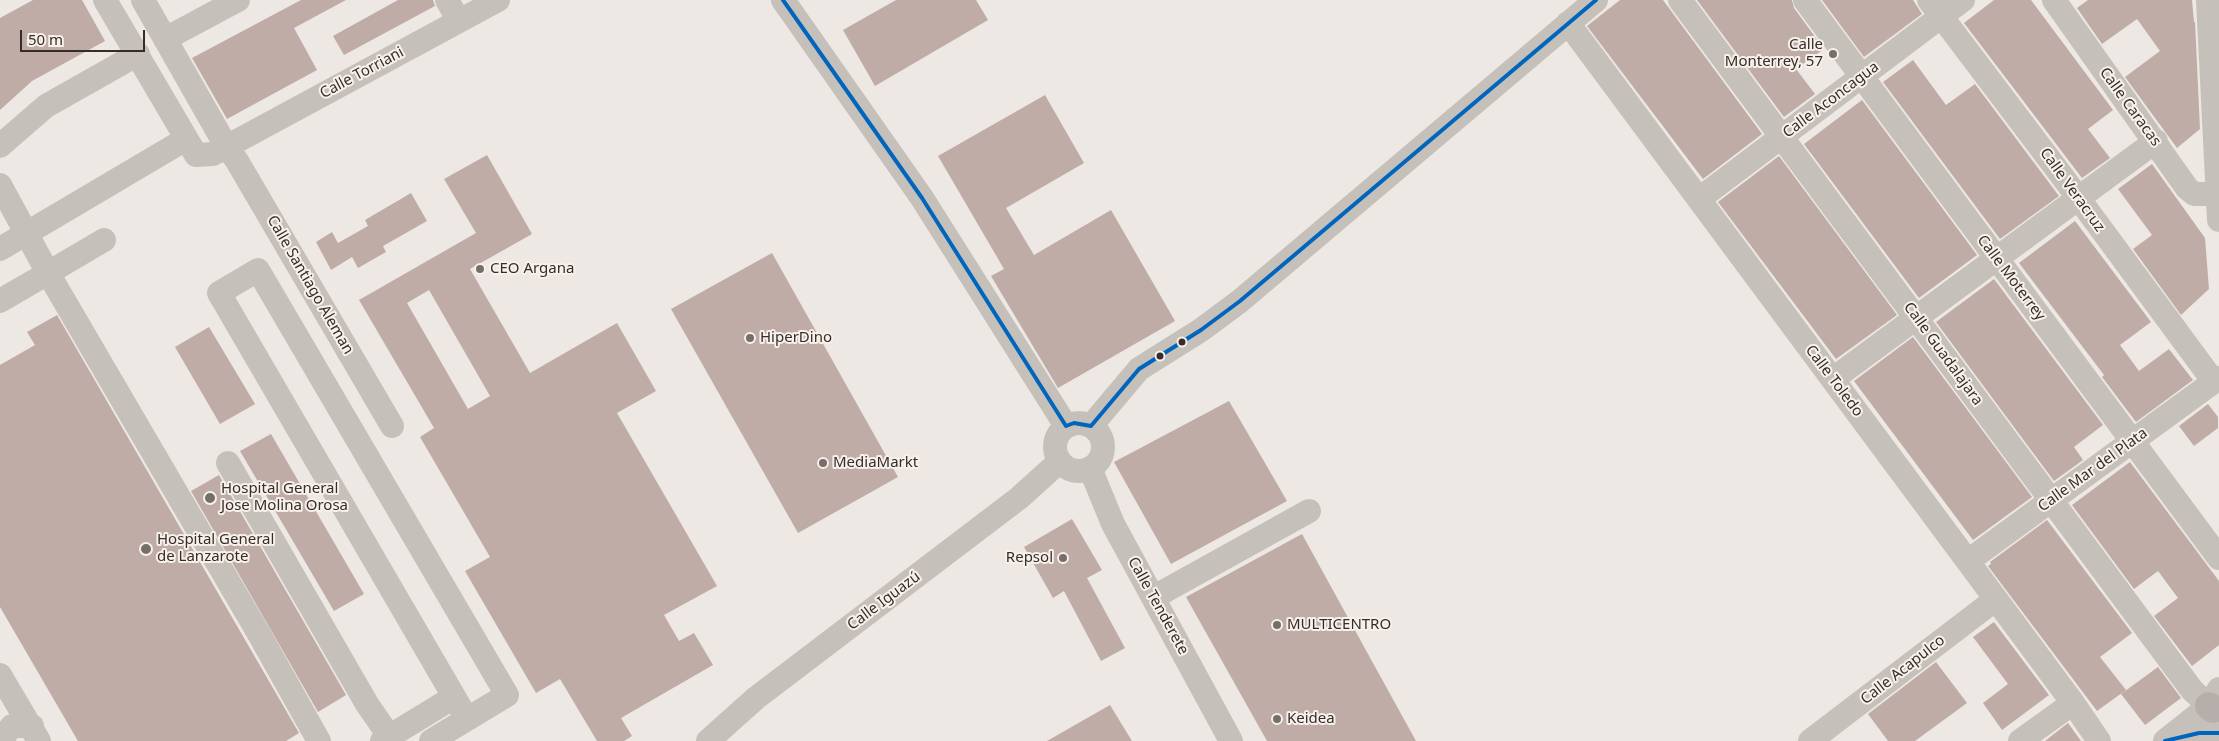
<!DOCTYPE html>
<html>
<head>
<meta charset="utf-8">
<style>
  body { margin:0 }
  #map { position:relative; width:2219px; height:741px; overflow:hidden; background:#ede8e3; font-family:"Noto Sans",sans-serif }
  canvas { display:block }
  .scale { position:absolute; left:20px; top:30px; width:125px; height:22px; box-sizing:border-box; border:2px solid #362d2a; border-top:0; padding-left:6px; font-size:15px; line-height:18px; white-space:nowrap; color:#362d2a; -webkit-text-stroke:4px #f8f1eb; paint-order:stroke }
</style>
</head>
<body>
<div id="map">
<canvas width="2219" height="741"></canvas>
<div class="scale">50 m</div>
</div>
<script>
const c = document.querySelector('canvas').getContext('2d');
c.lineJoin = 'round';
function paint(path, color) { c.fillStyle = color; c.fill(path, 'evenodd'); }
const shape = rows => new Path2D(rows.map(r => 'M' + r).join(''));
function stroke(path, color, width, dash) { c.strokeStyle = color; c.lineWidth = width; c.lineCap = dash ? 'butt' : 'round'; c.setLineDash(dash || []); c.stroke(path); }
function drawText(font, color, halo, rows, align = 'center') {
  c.font = font + ' "Noto Sans",sans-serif'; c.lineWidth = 4; c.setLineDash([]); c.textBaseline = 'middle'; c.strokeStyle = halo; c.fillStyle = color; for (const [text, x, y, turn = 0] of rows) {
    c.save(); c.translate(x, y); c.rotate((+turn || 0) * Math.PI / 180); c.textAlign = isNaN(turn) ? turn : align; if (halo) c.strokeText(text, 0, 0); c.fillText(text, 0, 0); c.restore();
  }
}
paint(shape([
  [33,0,82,0,105,41,32,81,0,110,0,18],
  [301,0,346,0,294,28,317,70,227,119,192,58],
  [398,0,433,0,435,6,344,55,333,36],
  [896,0,976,0,988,20,875,86,843,30],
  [1620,0,1663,0,1762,134,1703,179,1587,26],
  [1697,0,1792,0,1794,8,1824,49,1796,69,1815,94,1784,117],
  [1822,0,1913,0,1922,14,1864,57],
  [1994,0,2031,0,2113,110,2088,129,2110,158,2082,178,1964,23],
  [2088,0,2192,0,2194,22,2195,22,2200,129,2177,148,2125,77,2160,51,2137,19,2102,44,2077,8],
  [1913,60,1946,105,1975,84,2059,196,2000,239,1883,82],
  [1045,95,1084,163,1006,208,1034,255,1111,210,1175,321,1058,388,991,276,1004,269,938,156],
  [1862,100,1977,255,1919,298,1804,144],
  [487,155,532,234,470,269,530,373,617,323,656,391,617,413,717,586,664,615,679,641,694,633,713,665,621,718,632,736,624,741,597,741,560,679,536,693,465,571,490,557,420,437,434,428,359,300,476,233,444,179],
  [429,290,490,396,468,409,407,303],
  [1779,156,1897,315,1836,359,1718,202],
  [2152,164,2205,238,2209,289,2181,315,2133,249,2152,235,2118,189],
  [411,193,427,221,383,246,386,252,358,268,352,257,331,270,316,242,332,232,338,243,368,226,365,220],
  [2075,221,2151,322,2120,345,2139,371,2169,349,2193,380,2136,422,2102,377,2104,375,2019,263],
  [772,253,898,477,798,533,671,309],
  [1994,279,2103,425,2074,447,2083,460,2054,481,1936,322],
  [57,315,299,733,286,741,78,741,0,607,0,365,35,345,27,332],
  [209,327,255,404,220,424,175,347],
  [1913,337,2032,497,1973,540,1854,381],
  [1229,401,1287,501,1171,564,1114,462],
  [2208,404,2218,417,2218,428,2194,446,2179,426],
  [271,434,364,594,334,611,240,451],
  [2130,462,2219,581,2219,645,2192,666,2154,616,2178,598,2158,571,2134,589,2072,505],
  [219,475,346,695,318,712,191,491],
  [1072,519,1102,570,1087,578,1125,648,1101,661,1064,591,1053,598,1024,547],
  [2047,520,2132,633,2100,657,2126,690,2097,711,1988,566,1991,564,1990,562],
  [1302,534,1368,654,1416,741,1267,741,1186,597],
  [1994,622,2049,695,2002,730,1983,703,2008,684,1973,637],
  [1936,662,1967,703,1915,741,1888,741,1868,714],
  [2158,667,2181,698,2145,725,2121,694],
  [1110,705,1132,741,1047,741],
  [2068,723,2081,741,2045,741]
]), '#bfaca6');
stroke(shape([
  [105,0,196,155,213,154,498,0],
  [143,0,226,146,237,161,392,426],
  [447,0,459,21],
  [783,0,922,198,1066,426],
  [1680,0,2192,690,2209,706],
  [1805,0,2219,558],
  [1929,0,2065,180,2214,382],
  [2054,0,2187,188,2194,194,2219,194],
  [2208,0,2219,220],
  [1568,23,2073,703,2099,741],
  [165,39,238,0],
  [0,146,46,106,138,54],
  [0,185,48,273,104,240],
  [1699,199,1963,0],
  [0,249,186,139],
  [0,301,48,273,259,634,319,741],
  [1833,379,2156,141],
  '1055 447a24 24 0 1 1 48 0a24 24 0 1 1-48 0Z',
  [1091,426,1139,369,1201,330,1240,301,1596,0],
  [228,463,367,704,389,736],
  [1090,468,1113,524,1231,741],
  [1968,561,2219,378],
  [1154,597,1309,511],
  [0,675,39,741],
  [2169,739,2199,733,2219,733],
  [4,741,4,736,12,726,32,726],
  [382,741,454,697],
  [431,741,507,695,258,270,219,293,467,719],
  [708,741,756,698,1019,498,1060,461],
  [1810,741,1996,599],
  [2020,741,2073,703],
  [2165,741,2209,706,2219,689]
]), '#c6c0bb', 24);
stroke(shape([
  [2209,706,2213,709]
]), '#b5aeaa', 28);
stroke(shape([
  [783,0,922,198,1066,426,1074,423,1091,426,1139,369,1201,330,1240,301,1596,0],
  [2165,741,2199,733,2219,733]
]), '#0065bd', 4);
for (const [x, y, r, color] of [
  [1833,54,5,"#766e6b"],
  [480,269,5,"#766e6b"],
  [750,338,5,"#766e6b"],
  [1182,342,4.5,"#362d2a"],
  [1160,356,4.5,"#362d2a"],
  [823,463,5,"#766e6b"],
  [210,498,6,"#766e6b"],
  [146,549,6,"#766e6b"],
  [1063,558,5,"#766e6b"],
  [1277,625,5,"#766e6b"],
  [1277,719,5,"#766e6b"]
]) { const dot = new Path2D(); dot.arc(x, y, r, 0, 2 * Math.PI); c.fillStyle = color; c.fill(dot); stroke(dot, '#f8f1eb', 2); }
drawText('15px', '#362d2a', '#f8f1eb', [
  ["Calle",1823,45,"right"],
  ["Monterrey, 57",1823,62,"right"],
  ["CEO Argana",490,269],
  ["HiperDino",760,338],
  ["MediaMarkt",833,463],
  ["Hospital General",221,489],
  ["Jose Molina Orosa",221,506],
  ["Hospital General",157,540],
  ["de Lanzarote",157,557],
  ["Repsol",1053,558,"right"],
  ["MULTICENTRO",1287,625],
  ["Keidea",1287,719]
], 'left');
drawText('15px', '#362d2a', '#f8f1eb', [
  ["Calle Torriani",362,73,-28],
  ["Calle Aconcagua",1831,100,-37],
  ["Calle Caracas",2130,107,54],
  ["Calle Veracruz",2072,190,54],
  ["Calle Moterrey",2011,278,53],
  ["Calle Santiago Aleman",310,285,60],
  ["Calle Guadalajara",1943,354,54],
  ["Calle Toledo",1834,381,53],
  ["Calle Mar del Plata",2093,470,-36],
  ["Calle Iguazú",884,601,-37],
  ["Calle Tenderete",1158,606,61],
  ["Calle Acapulco",1903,670,-38]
]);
</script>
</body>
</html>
